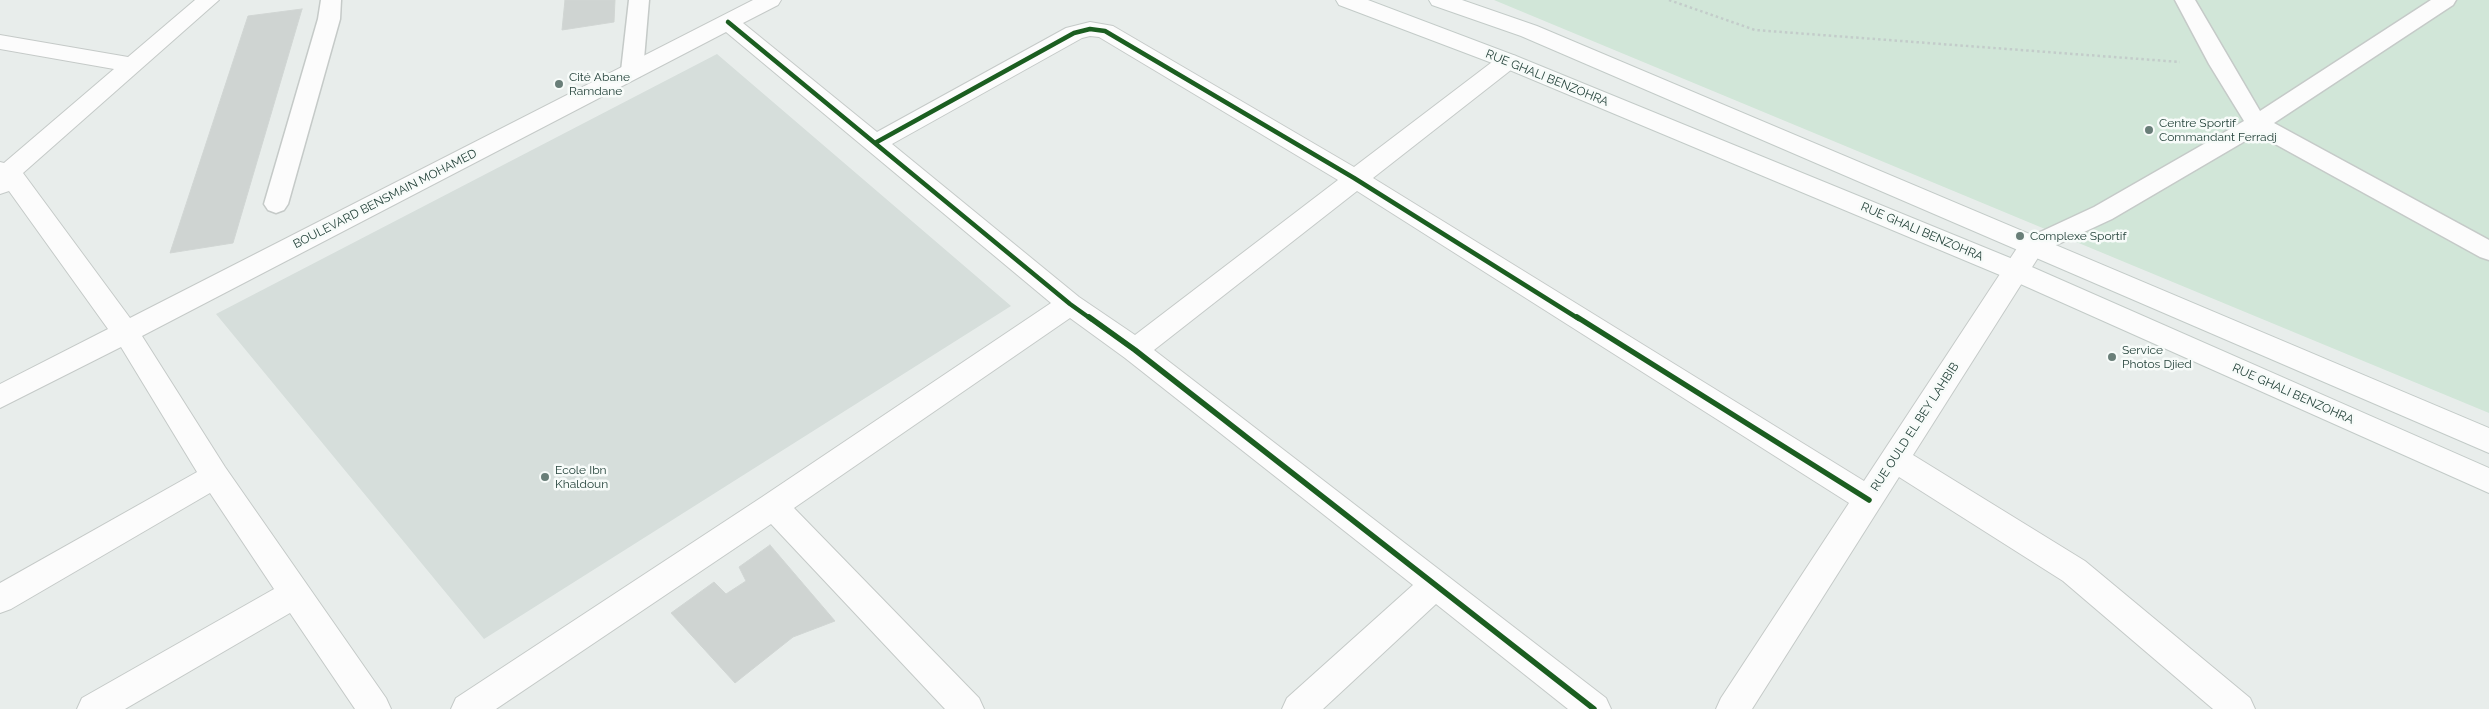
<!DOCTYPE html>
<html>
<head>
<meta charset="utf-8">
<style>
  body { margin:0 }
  canvas { display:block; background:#e8edeb }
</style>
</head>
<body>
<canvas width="2489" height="709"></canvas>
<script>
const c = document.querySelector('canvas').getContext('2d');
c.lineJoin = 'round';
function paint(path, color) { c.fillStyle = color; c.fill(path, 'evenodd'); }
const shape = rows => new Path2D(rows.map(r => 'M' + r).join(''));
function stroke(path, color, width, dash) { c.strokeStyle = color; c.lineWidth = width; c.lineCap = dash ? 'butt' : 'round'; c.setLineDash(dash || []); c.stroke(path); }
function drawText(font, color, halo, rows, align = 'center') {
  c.font = font + ' Raleway,sans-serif'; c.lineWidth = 5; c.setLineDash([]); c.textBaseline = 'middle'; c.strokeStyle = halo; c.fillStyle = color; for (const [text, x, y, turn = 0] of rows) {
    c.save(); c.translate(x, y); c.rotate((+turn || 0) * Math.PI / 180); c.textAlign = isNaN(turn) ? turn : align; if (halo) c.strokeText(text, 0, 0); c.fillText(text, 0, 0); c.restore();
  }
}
paint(shape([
  [717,54,1011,306,484,639,216,314]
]), '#d6dedb');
paint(shape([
  [1494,0,2489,0,2489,413,2122,261]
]), '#d1e6d8');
const building = shape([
  [565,0,615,0,614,22,562,30,565,0],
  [302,9,233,243,170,253,248,16,302,9],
  [770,545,835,621,793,637,735,683,671,613,714,582,726,594,746,581,739,567,770,545]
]);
paint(building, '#cfd4d2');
stroke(building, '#d1d6d4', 1);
const service = shape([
  [321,0,341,0,340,19,288,204,284,210,276,213,268,210,264,204,318,19,321,0],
  [629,0,649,0,643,71,640,76,632,78,624,76,621,71,629,0],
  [2175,0,2195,0,2260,111,2431,0,2456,0,2453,5,2274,123,2489,240,2489,260,2480,257,2257,134,2112,219,2041,252,2032,255,2023,252,2020,246,2023,240,2094,207,2244,121,2209,64,2175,0]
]);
const minor = shape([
  [195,0,219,0,23,173,130,318,753,0,781,0,778,5,743,23,877,132,1066,28,1090,22,1113,26,1354,167,1500,56,1508,54,1516,56,1519,61,1516,66,1373,178,1864,481,2023,239,2032,236,2041,239,2045,246,2041,253,1913,455,2085,561,2250,698,2255,709,2213,709,2063,581,1899,477,1752,709,1716,709,1721,698,1849,503,1357,191,1154,350,1606,698,1611,709,1568,709,1436,604,1323,709,1282,709,1287,698,1413,585,1125,358,1070,318,794,508,979,698,984,709,945,709,771,524,496,709,451,709,456,698,762,497,1051,303,726,32,142,336,225,467,386,698,391,709,355,709,290,613,125,709,77,709,82,698,274,589,210,493,11,609,0,613,0,583,197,472,121,347,0,408,0,384,108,329,9,191,0,194,0,162,4,163,114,69,0,49,0,35,128,57,195,0],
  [1090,36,1099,37,1338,180,1135,335,1079,297,892,144,1082,38,1090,36]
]);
const secondary = shape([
  [1336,0,1368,0,1516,56,2025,264,2489,468,2489,493,2007,278,1500,66,1339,5,1336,0],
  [1429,0,1462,0,1537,26,2489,428,2489,453,1521,36,1432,5,1429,0]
]);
stroke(service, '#c5cac8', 3);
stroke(minor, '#c5cac8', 2);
stroke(secondary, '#c3cbc8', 2);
stroke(shape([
  [1669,0,1755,30,2180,62]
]), '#c3ccca', 2.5, [2.5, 3]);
paint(service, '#fcfcfc');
paint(minor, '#fcfcfc');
paint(secondary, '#fcfcfc');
stroke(shape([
  [728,22,1070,304,1091,319],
  [875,143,1074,33,1090,29,1105,31,1354,178,1579,319]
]), '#1b5e20', 4.5);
stroke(shape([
  [1089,317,1135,350,1594,709],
  [1577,317,1869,500]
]), '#1b5e20', 5.5);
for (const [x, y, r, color] of [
  [559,84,5,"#697e78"],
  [2149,130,5,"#697e78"],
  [2020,236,5,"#697e78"],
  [2112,357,5,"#697e78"],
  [545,477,5,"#697e78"]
]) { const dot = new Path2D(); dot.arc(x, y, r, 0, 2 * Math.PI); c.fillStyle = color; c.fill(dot); stroke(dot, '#f7fbf9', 2); }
drawText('12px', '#24423a', '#f7fbf9', [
  ["Cité Abane",569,77],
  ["Ramdane",569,91],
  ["Centre Sportif",2159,123],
  ["Commandant Ferradj",2159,137],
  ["Complexe Sportif",2030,236],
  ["Service",2122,350],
  ["Photos Djied",2122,364],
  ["Ecole Ibn",555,470],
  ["Khaldoun",555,484]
], 'left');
drawText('12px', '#24423a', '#f7fbf9', [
  ["RUE GHALI BENZOHRA",1547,78,22],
  ["BOULEVARD BENSMAIN MOHAMED",385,199,-27],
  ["RUE GHALI BENZOHRA",1922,232,23],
  ["RUE GHALI BENZOHRA",2293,394,24],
  ["RUE OULD EL BEY LAHBIB",1915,427,-57]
]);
</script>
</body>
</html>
